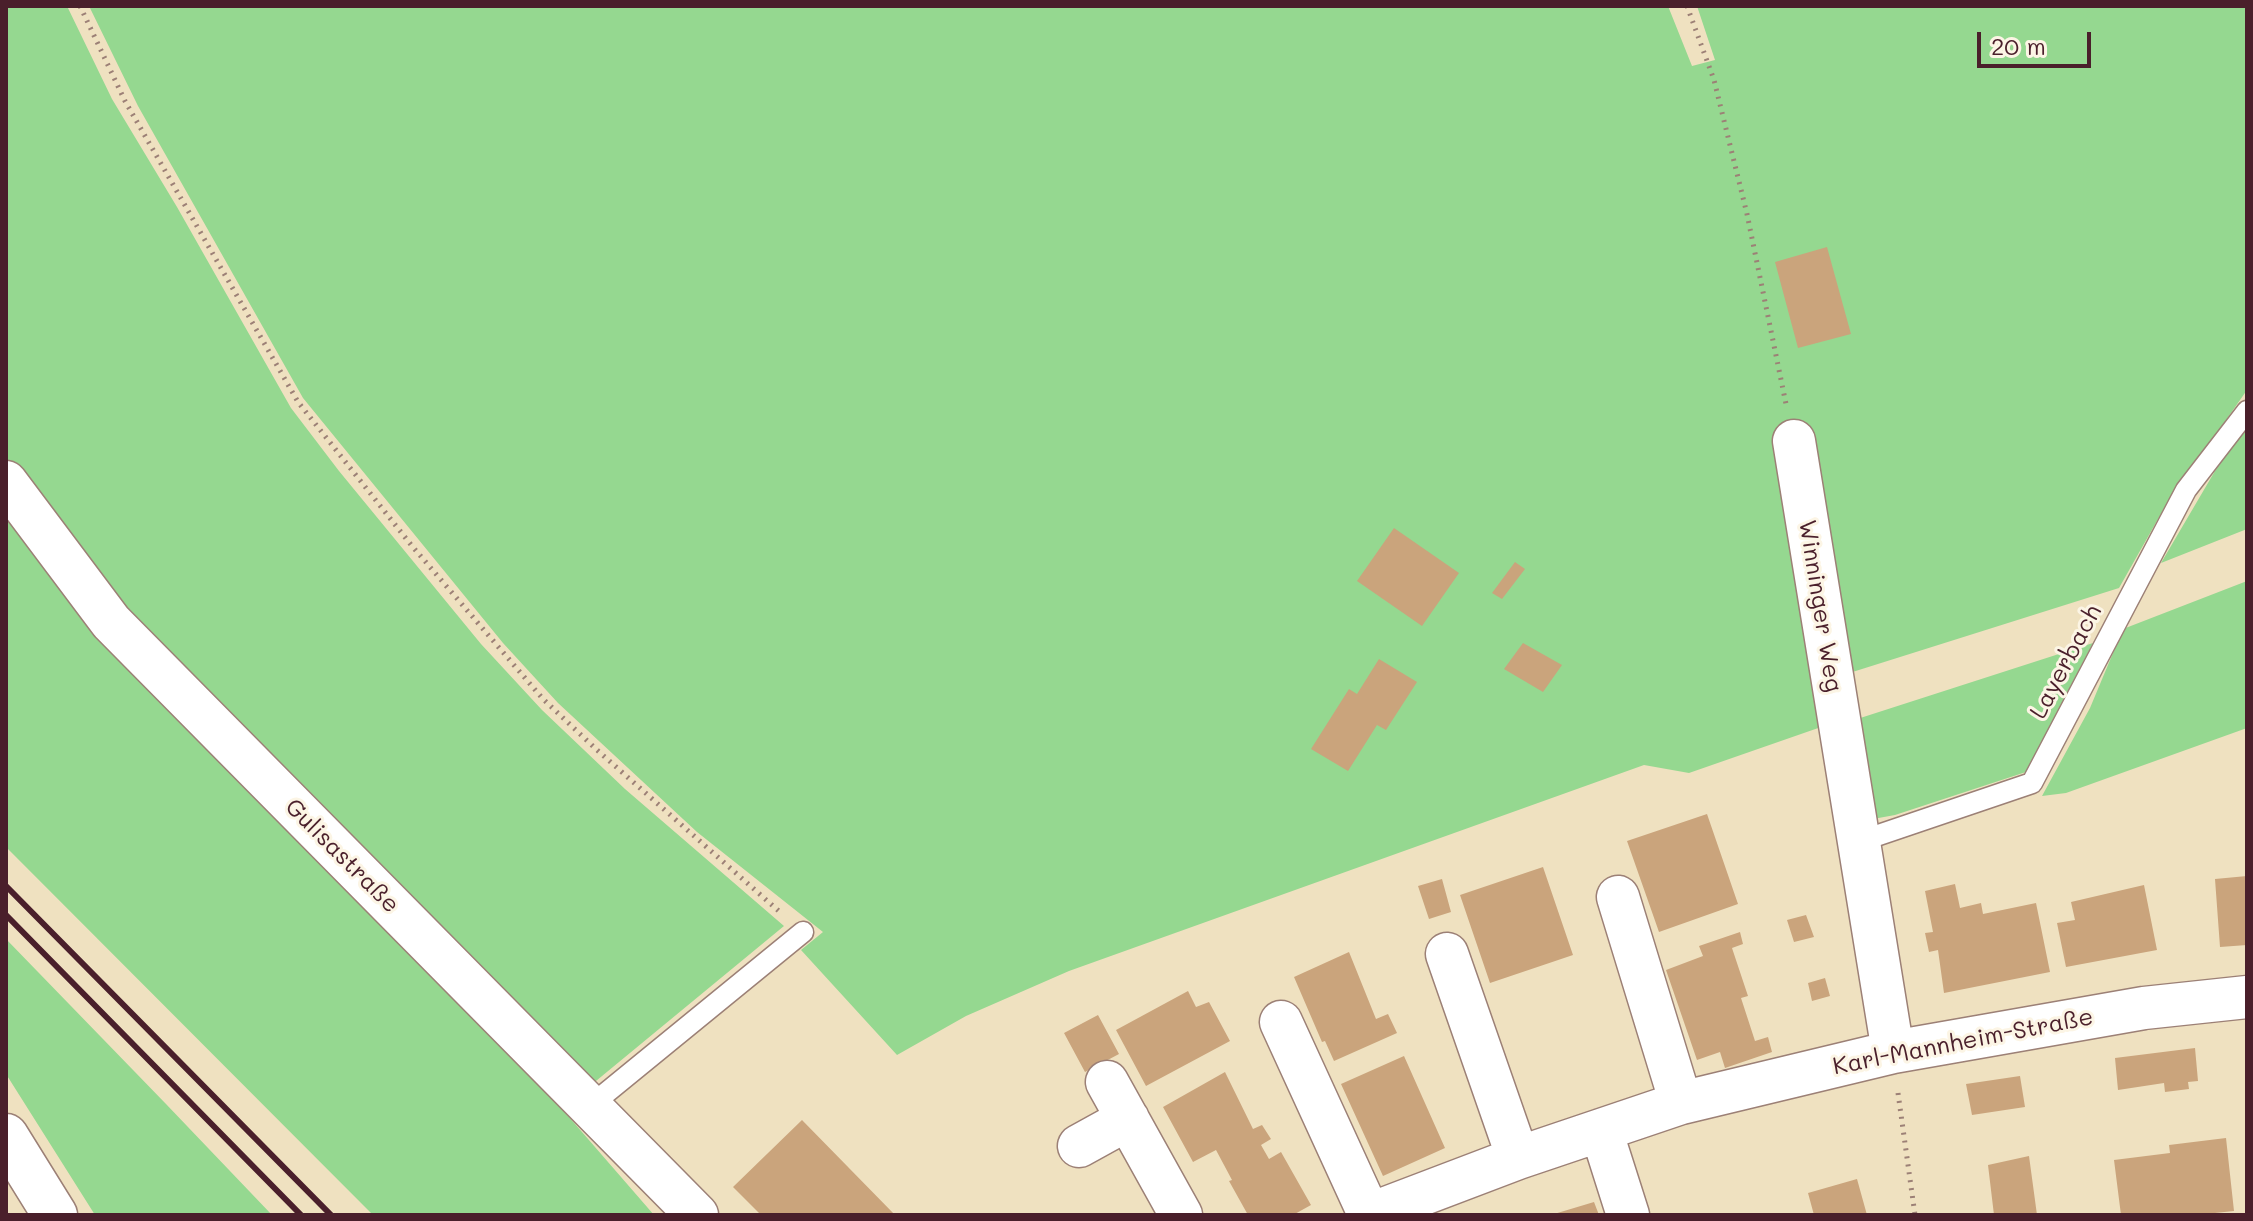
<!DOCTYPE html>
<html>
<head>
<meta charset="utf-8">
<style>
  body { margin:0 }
  #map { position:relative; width:2253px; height:1221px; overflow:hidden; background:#efe1c0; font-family:Mali,sans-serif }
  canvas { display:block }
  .frame { position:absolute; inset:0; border:8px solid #4a1f2b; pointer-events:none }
  .scale { position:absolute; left:1977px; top:32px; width:114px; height:36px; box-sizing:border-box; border:4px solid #4a1f2b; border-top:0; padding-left:10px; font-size:24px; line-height:28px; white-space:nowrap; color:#4a1f2b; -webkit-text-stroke:6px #fcf5e5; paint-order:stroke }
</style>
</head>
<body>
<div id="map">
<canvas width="2253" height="1221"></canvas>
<div class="frame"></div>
<div class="scale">20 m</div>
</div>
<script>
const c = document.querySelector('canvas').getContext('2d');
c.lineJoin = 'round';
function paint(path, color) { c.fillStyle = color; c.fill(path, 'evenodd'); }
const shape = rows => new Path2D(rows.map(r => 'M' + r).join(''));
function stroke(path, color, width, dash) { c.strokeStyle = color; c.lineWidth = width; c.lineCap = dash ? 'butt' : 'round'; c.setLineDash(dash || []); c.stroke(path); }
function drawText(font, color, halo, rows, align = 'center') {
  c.font = font + ' Mali,sans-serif'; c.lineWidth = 6; c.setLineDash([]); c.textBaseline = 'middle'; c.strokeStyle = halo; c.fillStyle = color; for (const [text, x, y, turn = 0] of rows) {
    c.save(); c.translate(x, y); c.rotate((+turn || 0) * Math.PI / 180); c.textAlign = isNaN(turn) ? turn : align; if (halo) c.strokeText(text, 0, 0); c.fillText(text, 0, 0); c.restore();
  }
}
paint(shape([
  [6,6,67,6,112,99,177,207,291,408,339,471,481,644,542,710,625,789,784,926,562,1109,654,1215,373,1215,6,847],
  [89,6,1668,6,1692,66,1715,60,1697,6,2247,6,2247,390,2196,463,2175,489,2119,588,1843,675,1824,726,1689,773,1644,765,1069,971,966,1016,897,1055,801,950,823,932,697,832,558,703,503,643,303,398,138,106],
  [2247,426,2247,529,2161,563,2215,471],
  [2247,581,2247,728,2066,793,2042,796,2090,708,2123,629],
  [2093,643,2026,772,1895,815,1873,819,1851,721],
  [6,939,166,1104,272,1215,95,1215,6,1074]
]), '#95d890');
paint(shape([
  [1827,247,1851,334,1798,348,1775,262],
  [1394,528,1459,573,1422,626,1357,581],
  [1515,562,1525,569,1502,599,1492,593],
  [1523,643,1562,665,1543,692,1504,669],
  [1379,659,1417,682,1386,730,1377,725,1348,771,1311,749,1349,689,1357,694],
  [1707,814,1738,904,1659,932,1627,841],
  [1543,867,1573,955,1490,983,1460,895],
  [2247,876,2247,945,2220,947,2215,879],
  [1442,879,1451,912,1429,919,1418,886],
  [1955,884,1960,908,1981,903,1983,914,2036,903,2050,972,1944,993,1938,950,1929,952,1925,933,1933,932,1925,891],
  [2144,885,2157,950,2066,967,2057,923,2075,920,2071,902],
  [1806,915,1814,937,1794,942,1787,920],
  [1740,932,1743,944,1732,948,1748,996,1741,998,1755,1041,1768,1037,1772,1052,1725,1068,1720,1052,1697,1060,1666,970,1703,956,1699,946],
  [1349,952,1376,1019,1388,1014,1397,1033,1334,1061,1325,1041,1322,1042,1294,977],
  [1825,978,1830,996,1812,1001,1808,983],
  [1188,991,1196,1007,1209,1002,1230,1041,1146,1086,1116,1030],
  [1098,1015,1119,1054,1085,1072,1064,1033],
  [2195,1048,2198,1081,2188,1082,2189,1089,2165,1092,2164,1083,2118,1090,2115,1058],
  [1404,1056,1445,1148,1383,1176,1341,1084],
  [1225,1072,1253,1129,1262,1125,1271,1139,1261,1145,1269,1159,1281,1152,1311,1205,1293,1215,1248,1215,1229,1181,1232,1180,1216,1150,1193,1162,1163,1107],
  [2020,1076,2025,1107,1972,1115,1966,1084],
  [802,1120,895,1215,761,1215,733,1187],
  [2226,1138,2234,1211,2196,1215,2121,1215,2114,1160,2170,1153,2169,1145],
  [2029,1156,2037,1215,1994,1215,1988,1165],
  [1857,1179,1867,1215,1814,1215,1808,1193],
  [1594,1202,1599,1215,1554,1215,1554,1214]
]), '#caa47c');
const lane = shape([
  [1858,842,2032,783,2186,490,2247,411],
  [590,1106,803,932]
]);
const street = shape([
  [1794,441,1893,1052],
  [6,482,111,622,697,1215],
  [1618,897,1681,1103],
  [1447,954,1518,1158],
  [1281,1022,1369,1214],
  [1107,1082,1181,1215],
  [1601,1130,1628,1215],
  [1079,1146,1128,1119],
  [1368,1215,1518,1158,1681,1103,1893,1052,2144,1008,2247,997]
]);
const primary = shape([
  [6,1136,55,1215]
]);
stroke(lane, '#9c8076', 23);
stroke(street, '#9c8076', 45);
stroke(primary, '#9c8076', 47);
stroke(shape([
  [80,6,125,101,298,402,412,546,543,699,597,750,781,913],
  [1687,6,1714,80,1747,214,1786,404],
  [1898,1093,1915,1215]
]), '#9c8076', 5, [2, 6]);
stroke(lane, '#fff', 20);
stroke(street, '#fff', 42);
stroke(primary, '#fff', 44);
stroke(shape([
  [6,886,331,1215],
  [6,915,301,1215]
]), '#4a1f2b', 6);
drawText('24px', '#4a1f2b', '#fcf5e5', [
  ["Winninger Weg",1820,606,81],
  ["Layerbach",2066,662,-62],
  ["Gulisastraße",342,856,45],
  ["Karl-Mannheim-Straße",1963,1042,-11]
]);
</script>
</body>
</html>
